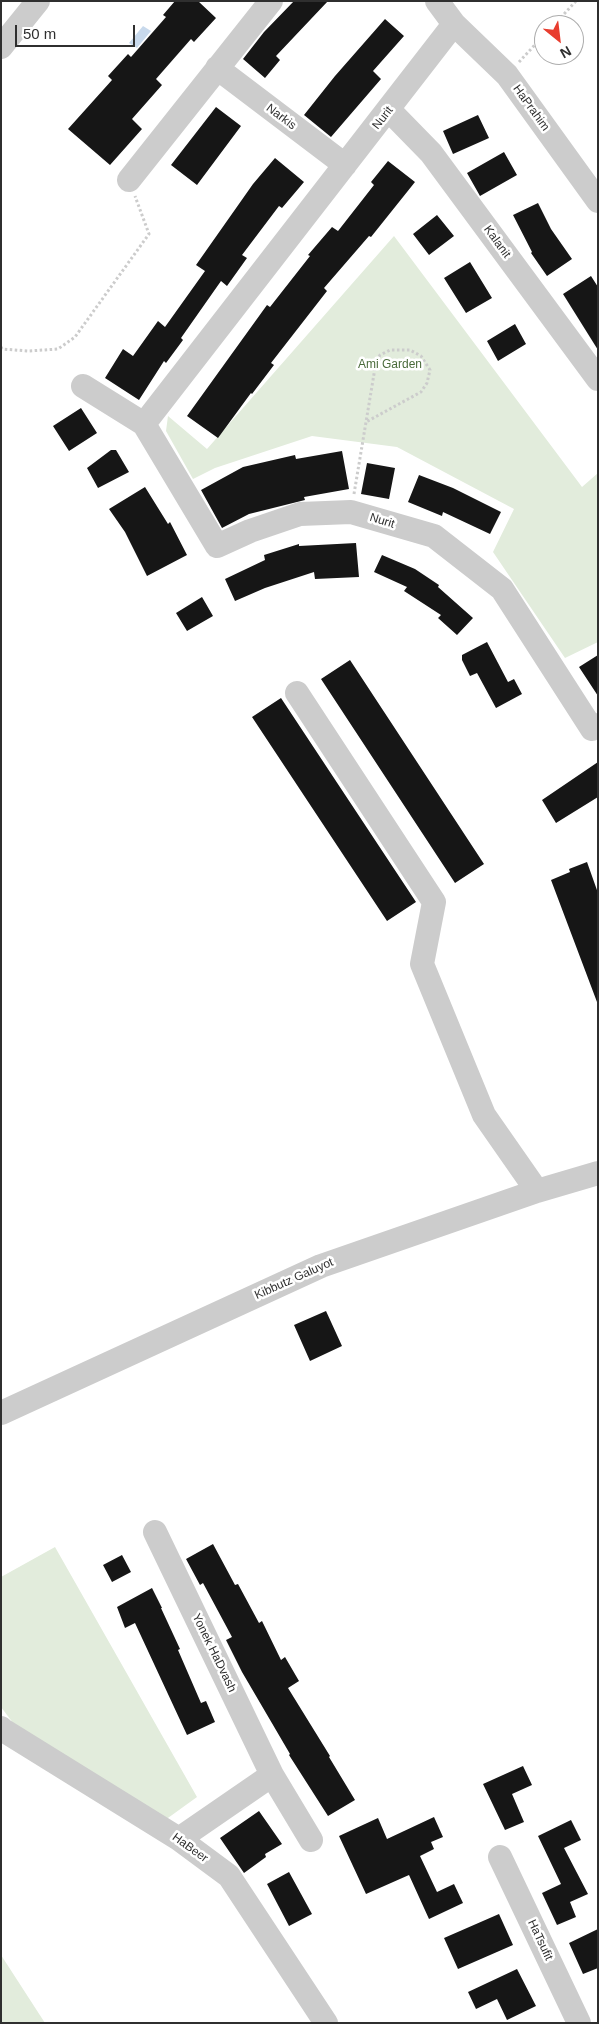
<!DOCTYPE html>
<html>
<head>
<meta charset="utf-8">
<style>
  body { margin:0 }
  #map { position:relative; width:599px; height:2024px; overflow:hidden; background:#fff; font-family:Arial,sans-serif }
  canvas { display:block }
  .frame { position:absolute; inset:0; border:2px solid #2f2f2f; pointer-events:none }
  .north { position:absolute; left:534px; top:15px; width:50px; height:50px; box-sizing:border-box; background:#fff; border:1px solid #acacac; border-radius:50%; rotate:151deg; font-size:14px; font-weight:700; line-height:20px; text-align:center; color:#2f2f2f }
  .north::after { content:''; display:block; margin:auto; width:18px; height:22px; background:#e83d2f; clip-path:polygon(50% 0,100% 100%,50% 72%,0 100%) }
  .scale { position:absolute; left:15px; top:25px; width:120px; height:22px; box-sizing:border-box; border:2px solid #2f2f2f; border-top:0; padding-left:6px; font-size:15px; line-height:18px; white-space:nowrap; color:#2f2f2f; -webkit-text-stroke:4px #fff; paint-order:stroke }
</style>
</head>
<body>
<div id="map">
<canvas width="599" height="2024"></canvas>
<div class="frame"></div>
<div class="north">N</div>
<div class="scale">50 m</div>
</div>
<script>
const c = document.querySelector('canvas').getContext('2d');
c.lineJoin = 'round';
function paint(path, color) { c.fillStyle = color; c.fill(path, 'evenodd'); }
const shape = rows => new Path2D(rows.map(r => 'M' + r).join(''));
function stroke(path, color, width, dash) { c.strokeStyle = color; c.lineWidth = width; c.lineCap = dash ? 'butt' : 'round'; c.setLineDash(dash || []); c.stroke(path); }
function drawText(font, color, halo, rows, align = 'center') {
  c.font = font + ' Arial,sans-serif'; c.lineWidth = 5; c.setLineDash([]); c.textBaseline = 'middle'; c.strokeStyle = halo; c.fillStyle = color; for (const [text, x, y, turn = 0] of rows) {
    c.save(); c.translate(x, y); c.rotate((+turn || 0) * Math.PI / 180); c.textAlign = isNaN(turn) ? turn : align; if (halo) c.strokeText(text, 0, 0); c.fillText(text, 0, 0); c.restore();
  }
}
paint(shape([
  [394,236,582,487,598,473,598,642,565,658,493,552,514,509,397,447,312,436,215,468,193,479,166,431,168,416,207,449],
  [55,1547,197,1797,161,1823,16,1727,1,1707,1,1577],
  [1,1955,45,2023,1,2023]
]), '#e2ecdc');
paint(shape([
  [143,26,151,31,137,48,129,43]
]), '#c8d9ec');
paint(shape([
  [175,1,198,1,216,18,194,42,191,39,156,79,162,85,132,119,142,129,110,165,68,129,112,80,108,76,128,54,131,57,166,17,163,15],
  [294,1,328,1,276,56,280,60,265,78,243,59,264,32],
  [385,19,404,36,373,71,381,79,331,137,304,115,335,76],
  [216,107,241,126,197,185,171,165],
  [478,115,489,138,453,154,443,131],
  [504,152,517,175,480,196,467,173],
  [275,158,304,182,282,208,279,206,242,255,247,258,227,286,221,281,181,338,183,340,166,363,164,361,139,400,105,378,123,349,133,356,158,321,165,327,205,271,196,265,253,184],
  [388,161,415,182,371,237,369,236,324,288,327,291,271,363,274,365,252,394,251,393,218,438,187,416,267,305,270,307,310,256,308,255,332,227,338,231,374,185,371,182],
  [538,203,551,229,572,259,547,276,531,253,532,252,513,215],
  [437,215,454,236,429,255,413,234],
  [470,262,492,298,466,313,444,278],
  [591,276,598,287,598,350,563,294],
  [515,324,526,344,498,361,487,341],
  [81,408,97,433,69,451,53,426],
  [111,450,116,450,129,472,98,488,87,468],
  [342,451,349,489,304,497,305,500,249,514,222,528,201,490,243,467,295,455,296,459],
  [367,463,395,468,389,499,361,494],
  [419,475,453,488,501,512,490,534,443,512,442,516,408,502],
  [145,487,168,524,170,522,187,555,147,576,125,532,109,509],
  [356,543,359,577,315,579,314,572,265,588,235,601,225,579,265,560,264,555,299,544,299,546],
  [382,555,415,569,439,585,438,587,473,618,457,635,438,618,441,615,404,591,407,587,374,572],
  [202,597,213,616,187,631,176,613],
  [487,642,508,682,514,679,522,694,496,708,477,673,470,676,462,660,462,655],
  [598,655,598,696,579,667],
  [350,660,484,864,455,883,321,679],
  [281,698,416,902,387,921,252,717],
  [598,762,598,797,556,823,542,800],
  [587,862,598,893,597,1002,551,880,570,872,569,869],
  [326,1311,342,1346,310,1361,294,1325],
  [213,1544,235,1585,238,1584,259,1623,262,1621,281,1660,285,1657,299,1681,288,1688,330,1756,329,1757,355,1800,328,1816,289,1755,290,1754,242,1672,226,1640,232,1637,203,1583,200,1585,186,1559],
  [122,1555,131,1572,112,1582,103,1565],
  [152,1588,162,1608,161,1608,180,1649,178,1650,201,1703,206,1701,215,1722,187,1735,135,1623,125,1628,117,1607],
  [523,1766,532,1785,512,1794,524,1822,505,1830,483,1784],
  [259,1811,282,1844,265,1854,266,1857,244,1873,220,1838],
  [434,1817,443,1837,431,1842,434,1849,420,1856,437,1892,454,1884,463,1903,429,1919,409,1875,366,1894,339,1836,378,1818,387,1839],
  [571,1820,581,1840,564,1848,588,1894,570,1902,576,1917,557,1925,542,1893,561,1884,538,1836],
  [289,1872,312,1914,289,1926,267,1884],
  [499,1914,513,1945,458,1969,444,1938],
  [598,1929,598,1968,583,1974,569,1943],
  [517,1969,536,2006,507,2020,497,1999,476,2009,468,1992]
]), '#161616');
stroke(shape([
  [554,25,576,1],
  [519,62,544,35],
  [1,347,2,349,28,351,58,349,75,337,149,234,135,196],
  [354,494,376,362,380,355,390,350,410,350,421,356,430,370,427,383,421,392,366,422]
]), '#ccc', 3, [2.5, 2.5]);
stroke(shape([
  [437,1,454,24,507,75,598,201],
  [454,24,144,424,217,546,250,531,300,514,351,512,434,536,502,589,592,729,598,725],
  [1,47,38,1],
  [217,68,345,165],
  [389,110,431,153,598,379],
  [129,180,271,1],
  [83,386,144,424],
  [297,693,434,902,422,964,484,1115,537,1191],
  [1,1413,321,1266,537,1191,598,1173],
  [155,1532,272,1775,311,1840],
  [1,1728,3,1730,179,1839,229,1876,326,2023],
  [179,1839,272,1775],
  [500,1857,579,2023]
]), '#ccc', 24);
drawText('12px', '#2f2f2f', '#fff', [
  ["HaPrahim",531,108,54],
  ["Narkis",281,117,37],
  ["Nurit",383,118,-52],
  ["Kalanit",497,242,54],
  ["Nurit",382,521,17],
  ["Kibbutz Galuyot",294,1279,-24],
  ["Yonek HaDvash",214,1653,64],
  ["HaBeer",190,1848,36],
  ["HaTsufit",540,1940,65]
]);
drawText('12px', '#4a6b3b', '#fff', [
  ["Ami Garden",390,365]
]);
</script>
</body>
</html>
